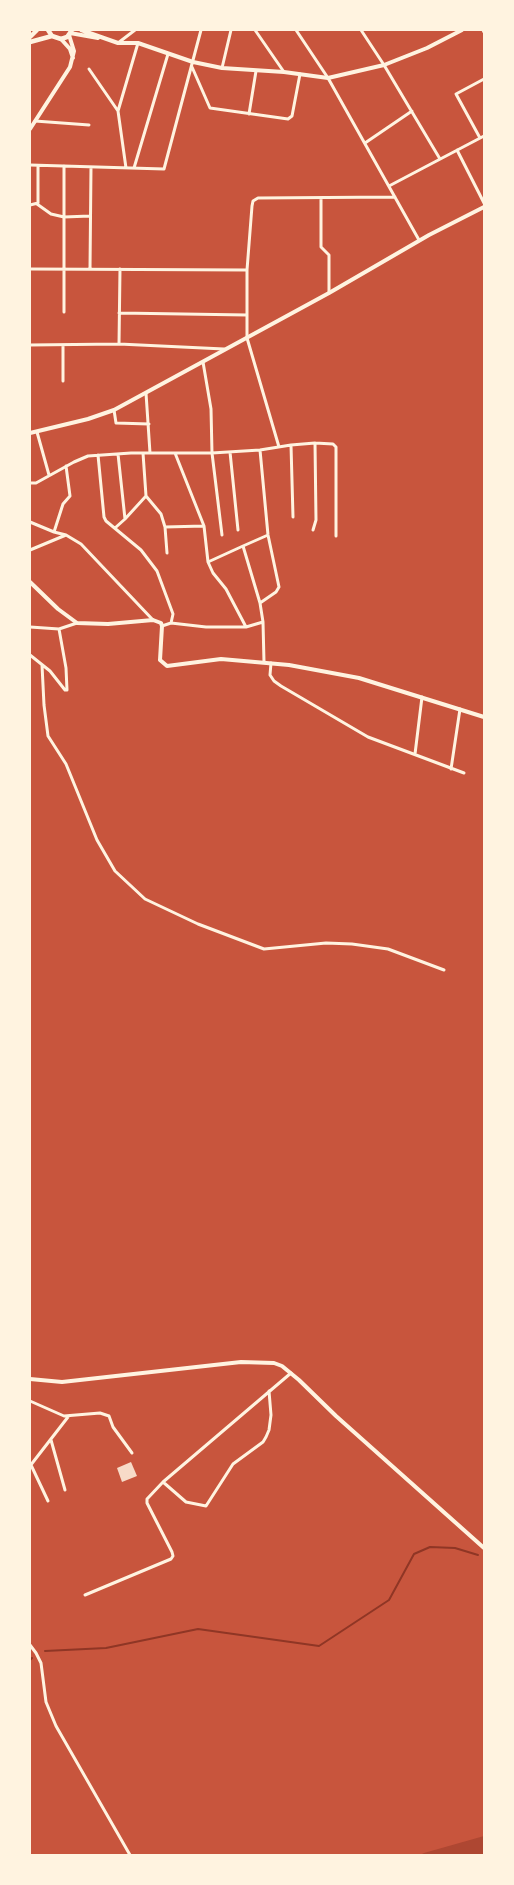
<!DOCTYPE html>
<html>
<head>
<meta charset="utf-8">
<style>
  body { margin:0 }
  #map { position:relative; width:514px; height:1885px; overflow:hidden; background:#c8553d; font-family:Montserrat,sans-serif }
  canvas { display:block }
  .frame { position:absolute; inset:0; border:31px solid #fff3e0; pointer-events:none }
</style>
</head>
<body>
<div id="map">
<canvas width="514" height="1885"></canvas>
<div class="frame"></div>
</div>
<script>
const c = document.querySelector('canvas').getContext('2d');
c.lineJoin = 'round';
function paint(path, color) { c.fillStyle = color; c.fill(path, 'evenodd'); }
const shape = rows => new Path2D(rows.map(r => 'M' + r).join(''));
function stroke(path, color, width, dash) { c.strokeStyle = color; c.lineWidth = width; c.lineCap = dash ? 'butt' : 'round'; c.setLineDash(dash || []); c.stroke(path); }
paint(shape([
  [484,1836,484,1855,420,1855,424,1853]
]), '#ae4732');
stroke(shape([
  [45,1651,106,1648,198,1629,319,1646,389,1600,414,1554,430,1547,455,1548,478,1555],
  [30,1660,32,1658]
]), '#8f3625', 2);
paint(shape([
  [131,1462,137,1476,122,1482,117,1468]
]), '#f7dbc8');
stroke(shape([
  [255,30,284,72],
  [296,30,328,78,419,240],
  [361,30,384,65,440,159],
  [483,30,484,32],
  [118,43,135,30],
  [192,67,210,108,288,119,292,116,300,74],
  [222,68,231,30],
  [89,69,118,111,126,168],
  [118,111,138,43],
  [249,114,256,71],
  [35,121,89,125],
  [480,138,456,94,484,79],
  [365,143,412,111],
  [457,150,484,203],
  [30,165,164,169,201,30],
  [134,168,168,54],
  [389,186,484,136],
  [321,199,321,247,329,255,329,293],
  [37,204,51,214,64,217,90,216],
  [30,205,38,203,38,166],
  [30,269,247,270],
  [90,269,91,167],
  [64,312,64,166],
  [119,313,247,315],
  [119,344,120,269],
  [30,345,119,344,224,349],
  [203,362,211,409,212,453,222,535],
  [63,381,63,345],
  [146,393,150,453],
  [114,410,116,423,149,424],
  [37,432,49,475],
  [315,443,333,444,336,447,336,536],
  [291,445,315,443,316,520,313,530],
  [279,447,247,338,247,270,252,206,253,201,258,198,395,197],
  [260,450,268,535,279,587,276,592,260,603],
  [230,452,238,530],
  [143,453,146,496,161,514,165,527,167,553],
  [98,455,104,517,106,521,141,550,157,571,173,614,171,623,162,626],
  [30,483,36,483,74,462,88,456,131,453,212,453,260,450,291,445,293,517],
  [125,519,146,496],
  [30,522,54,532,66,535,81,544,153,620],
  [165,527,204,526],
  [115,528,125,519,118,454],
  [54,532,63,504,70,496,66,466],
  [243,546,268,535],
  [30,550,66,535],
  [208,562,243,546,260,603,263,622,264,662],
  [171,623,206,627,246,627,226,589,213,573,208,562,204,526,175,453],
  [30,627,59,629,77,623],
  [246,627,263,622],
  [30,655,50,671,65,690,67,690,66,668,59,629],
  [271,663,270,675,274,681,281,686,368,737,464,773],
  [42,665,44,705,48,736,66,764,97,840,115,871,145,899,198,924,264,949,326,943,352,944,388,949,444,970],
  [415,754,422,697],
  [451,769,460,709],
  [30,1401,64,1416,100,1413,109,1416,113,1427,132,1453],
  [51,1440,65,1490],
  [31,1465,48,1501],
  [30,1466,68,1417],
  [163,1482,186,1502,206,1506,233,1464,263,1442,266,1437,269,1430,271,1415,269,1391],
  [85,1595,171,1559,173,1556,172,1552,147,1503,147,1499,163,1482,291,1373],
  [30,1645,36,1653,41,1663,46,1702,56,1726,130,1855]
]), '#fff3e0', 3);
stroke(shape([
  [81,30,118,43,138,43,193,62,222,68,284,72,328,78,384,65,427,48,462,30],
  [70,33,98,38],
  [61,39,70,49,73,58],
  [30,129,70,67,74,51,69,35],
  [30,433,88,419,114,410,329,293,429,235,484,207],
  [30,582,58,609,77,623,108,624,153,620,161,623,162,626,160,660,167,666,221,659,289,665,359,678,484,717],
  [30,1379,62,1382,241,1362,274,1363,282,1366,299,1380,336,1416,484,1548]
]), '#fff3e0', 4);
stroke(shape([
  [48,30,52,36,61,39,67,37,72,30],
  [30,37,37,30],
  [30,42,52,36]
]), '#fff3e0', 4.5);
</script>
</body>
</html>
